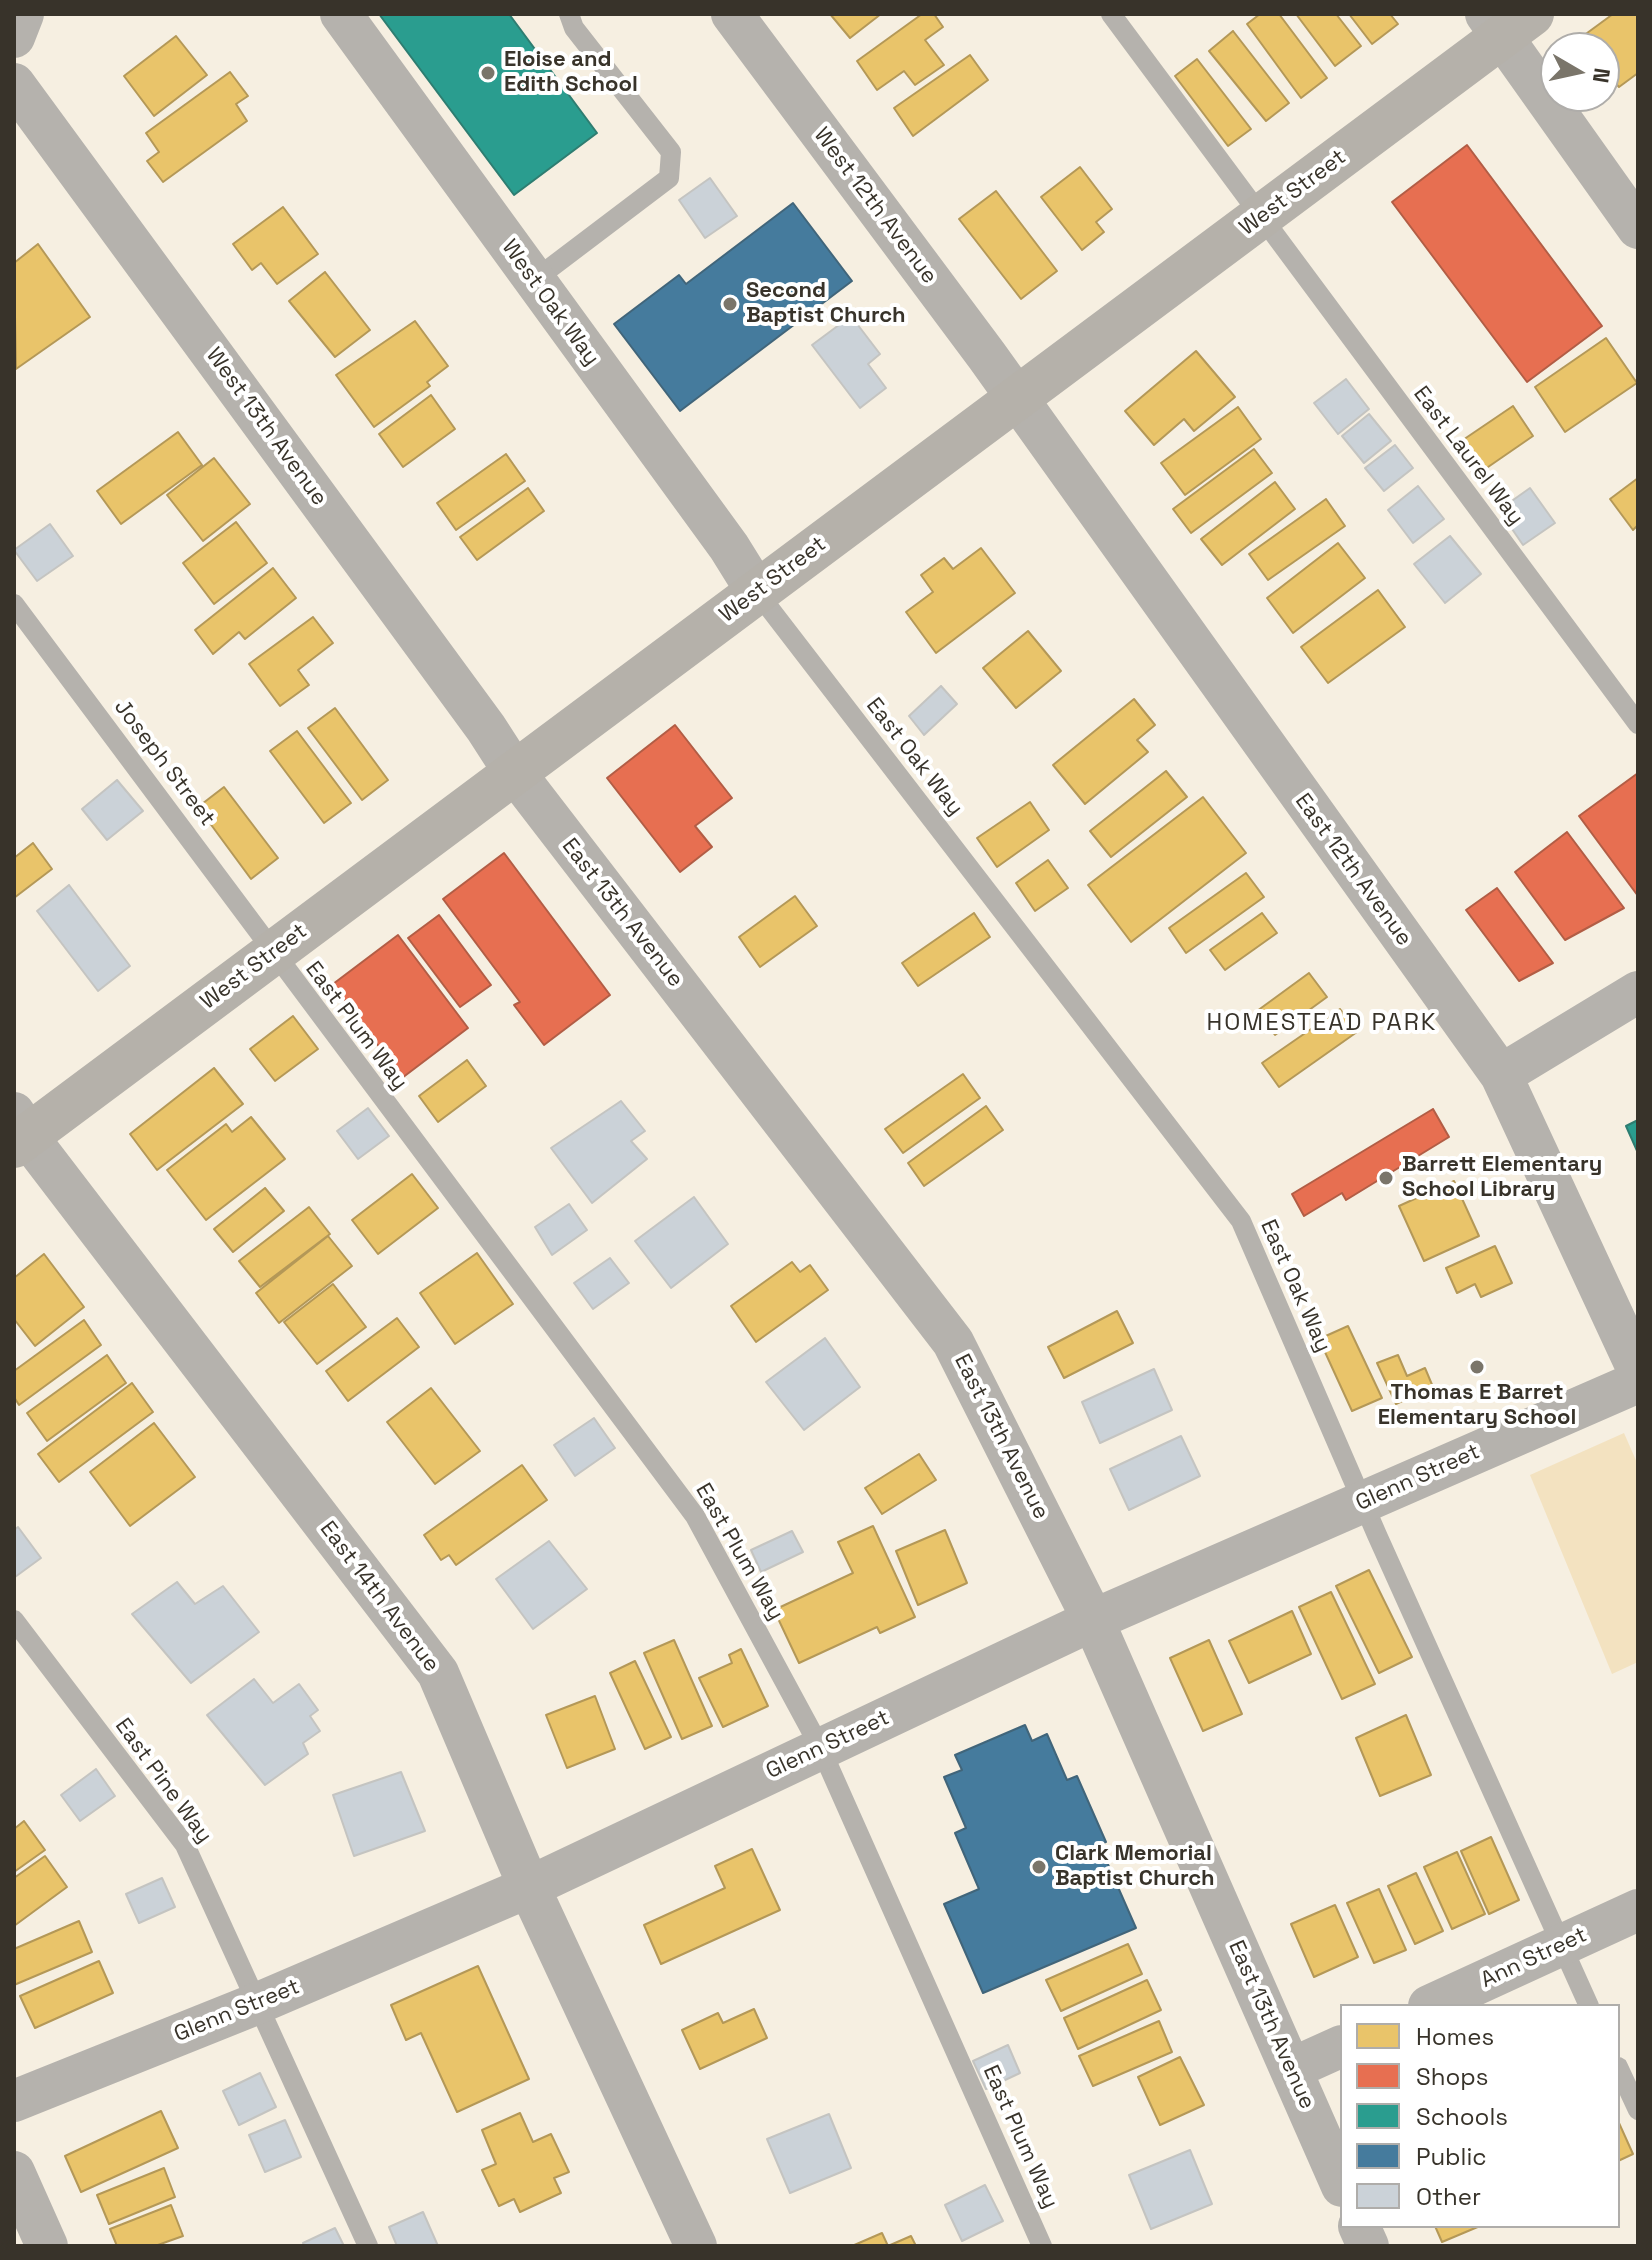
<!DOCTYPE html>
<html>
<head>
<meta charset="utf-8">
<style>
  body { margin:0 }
  #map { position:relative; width:1652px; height:2260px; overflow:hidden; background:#f6efe1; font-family:"Space Grotesk",sans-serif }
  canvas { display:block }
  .frame { position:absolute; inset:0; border:16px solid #38332a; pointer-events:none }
  .legend { position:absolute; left:1340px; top:2004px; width:280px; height:224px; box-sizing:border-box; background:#fff; border:2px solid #afadaa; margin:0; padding:10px 14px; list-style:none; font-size:24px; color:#38332a }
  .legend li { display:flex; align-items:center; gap:16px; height:40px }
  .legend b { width:40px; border:2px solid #afadaa }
  .north { position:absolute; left:1540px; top:32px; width:80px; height:80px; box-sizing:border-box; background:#fff; border:2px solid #afadaa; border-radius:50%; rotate:99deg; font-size:22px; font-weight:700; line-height:32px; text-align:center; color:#38332a }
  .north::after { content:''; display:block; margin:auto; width:28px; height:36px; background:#7a756a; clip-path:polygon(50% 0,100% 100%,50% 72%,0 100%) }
</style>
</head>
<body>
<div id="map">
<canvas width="1652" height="2260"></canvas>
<div class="frame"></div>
<ul class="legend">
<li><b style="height:22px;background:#e9c46a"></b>Homes</li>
<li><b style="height:22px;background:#e76f51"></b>Shops</li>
<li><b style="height:22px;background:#2a9d8f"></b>Schools</li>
<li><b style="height:22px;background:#457b9d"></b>Public</li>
<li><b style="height:22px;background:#cbd2d8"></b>Other</li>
</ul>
<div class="north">N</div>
</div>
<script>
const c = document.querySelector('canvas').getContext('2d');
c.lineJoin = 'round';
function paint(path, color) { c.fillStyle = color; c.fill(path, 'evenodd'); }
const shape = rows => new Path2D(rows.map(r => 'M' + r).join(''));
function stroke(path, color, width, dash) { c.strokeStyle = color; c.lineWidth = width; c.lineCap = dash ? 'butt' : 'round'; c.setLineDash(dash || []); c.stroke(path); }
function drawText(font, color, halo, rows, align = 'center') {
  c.font = font + ' "Space Grotesk",sans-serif'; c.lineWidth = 8; c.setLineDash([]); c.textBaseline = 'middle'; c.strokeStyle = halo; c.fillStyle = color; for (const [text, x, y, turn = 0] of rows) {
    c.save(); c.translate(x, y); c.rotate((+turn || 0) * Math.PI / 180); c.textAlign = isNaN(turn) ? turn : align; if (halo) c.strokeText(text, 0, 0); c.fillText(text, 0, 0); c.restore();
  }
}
paint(shape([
  [1624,1433,1638,1465,1638,1662,1612,1674,1530,1475]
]), '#f3e2c0');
const homes = shape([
  [830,14,881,14,850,38,830,14],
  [922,14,934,14,943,27,925,40,944,65,915,85,904,71,877,90,857,61,922,14],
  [1260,14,1279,14,1327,78,1301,98,1247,24,1260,14],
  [1296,14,1336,14,1361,46,1335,66,1296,14],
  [1349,14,1390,14,1398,24,1372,44,1349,14],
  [1613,14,1638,14,1638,73,1619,87,1610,77,1604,80,1604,48,1591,48,1583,36,1613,14],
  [1233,31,1289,103,1266,121,1209,51,1233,31],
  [176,36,207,75,154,116,124,76,176,36],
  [970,55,988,80,913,136,894,108,970,55],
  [1197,59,1251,129,1228,146,1175,76,1197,59],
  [230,72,248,96,236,104,247,121,163,182,147,161,159,152,146,133,230,72],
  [1080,167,1112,209,1096,222,1104,232,1082,250,1041,197,1080,167],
  [996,191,1057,271,1021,299,959,219,996,191],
  [283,207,318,254,277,284,261,263,252,270,233,244,283,207],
  [38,244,90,317,16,369,14,263,38,244],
  [325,272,370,330,335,357,289,301,325,272],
  [415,321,448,366,427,382,430,386,374,427,336,375,415,321],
  [1606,338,1637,383,1565,432,1535,387,1606,338],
  [1196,351,1235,397,1194,431,1184,419,1154,445,1125,411,1196,351],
  [431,395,455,429,403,467,379,434,431,395],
  [1513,406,1533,436,1475,476,1454,446,1513,406],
  [1238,407,1261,439,1185,495,1161,463,1238,407],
  [178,432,202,465,121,524,97,491,178,432],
  [1254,449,1272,473,1191,533,1173,509,1254,449],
  [506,454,525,481,456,530,437,503,506,454],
  [214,458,250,504,203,541,167,495,214,458],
  [1638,478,1638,525,1633,530,1610,499,1638,478],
  [1275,482,1295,509,1222,565,1201,539,1275,482],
  [528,488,544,511,477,560,460,537,528,488],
  [1326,499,1345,526,1268,580,1249,554,1326,499],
  [236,522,267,563,214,604,183,563,236,522],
  [1338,543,1365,578,1293,633,1267,598,1338,543],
  [981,548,1015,593,936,653,906,612,933,592,921,575,944,558,953,569,981,548],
  [273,568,296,598,245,639,239,632,213,654,195,630,273,568],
  [1378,590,1405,627,1328,683,1301,647,1378,590],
  [313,617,333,643,298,670,309,685,280,706,249,664,313,617],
  [1028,631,1061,671,1016,708,983,668,1028,631],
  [1134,699,1155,725,1137,740,1148,752,1085,804,1053,765,1134,699],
  [335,708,388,780,362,800,308,728,335,708],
  [297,731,351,803,324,823,270,751,297,731],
  [1166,771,1187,797,1111,857,1090,831,1166,771],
  [224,787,278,858,251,879,198,807,224,787],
  [1203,797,1246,853,1131,942,1088,885,1203,797],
  [1030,802,1049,830,997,867,977,838,1030,802],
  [33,843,52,869,14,898,14,858,33,843],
  [1048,860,1068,888,1035,911,1016,883,1048,860],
  [1246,873,1264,897,1186,953,1169,928,1246,873],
  [795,896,817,926,760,967,739,937,795,896],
  [974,913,990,937,918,986,902,963,974,913],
  [1262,913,1277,933,1225,970,1210,950,1262,913],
  [1309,973,1327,997,1275,1035,1257,1011,1309,973],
  [1340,1009,1357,1032,1279,1087,1262,1063,1340,1009],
  [293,1016,318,1049,275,1081,250,1049,293,1016],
  [467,1060,486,1086,438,1122,419,1096,467,1060],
  [214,1068,243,1104,157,1170,130,1134,214,1068],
  [963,1074,980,1098,903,1153,885,1129,963,1074],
  [986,1106,1003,1130,924,1186,908,1163,986,1106],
  [251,1117,285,1159,206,1220,167,1170,226,1124,232,1132,251,1117],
  [412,1174,438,1208,378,1254,352,1220,412,1174],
  [1454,1181,1479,1236,1424,1261,1399,1206,1454,1181],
  [265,1188,284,1211,233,1252,214,1229,265,1188],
  [309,1207,330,1234,260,1287,239,1261,309,1207],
  [328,1236,352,1266,279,1323,256,1293,328,1236],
  [1495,1246,1512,1283,1481,1297,1475,1284,1457,1293,1446,1268,1495,1246],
  [477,1253,513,1304,455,1344,420,1293,477,1253],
  [44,1254,84,1307,35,1346,14,1319,14,1278,44,1254],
  [792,1262,800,1272,810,1265,828,1290,756,1342,731,1306,792,1262],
  [333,1284,366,1327,317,1364,284,1322,333,1284],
  [1117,1311,1133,1343,1064,1378,1048,1347,1117,1311],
  [397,1318,419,1347,348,1401,326,1371,397,1318],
  [84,1320,101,1345,19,1405,14,1397,14,1371,84,1320],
  [1348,1326,1382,1398,1352,1411,1319,1339,1348,1326],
  [107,1355,126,1383,47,1441,27,1413,107,1355],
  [1398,1355,1407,1376,1425,1368,1433,1387,1396,1404,1377,1363,1398,1355],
  [132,1383,153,1412,59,1482,38,1454,132,1383],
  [431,1388,480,1451,435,1484,387,1422,431,1388],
  [154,1423,195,1477,130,1526,90,1472,154,1423],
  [919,1454,936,1480,882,1514,865,1488,919,1454],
  [522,1465,547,1500,456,1565,449,1555,441,1560,424,1535,522,1465],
  [873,1526,915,1617,880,1633,877,1627,799,1663,774,1610,853,1573,838,1542,873,1526],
  [945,1530,967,1583,918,1605,896,1551,945,1530],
  [1369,1570,1412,1657,1379,1673,1336,1586,1369,1570],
  [1331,1592,1375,1684,1342,1699,1299,1607,1331,1592],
  [1292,1611,1311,1654,1249,1683,1229,1641,1292,1611],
  [674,1640,712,1726,682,1739,644,1653,674,1640],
  [1209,1640,1242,1714,1203,1731,1170,1658,1209,1640],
  [741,1649,768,1706,723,1727,699,1678,732,1663,729,1655,741,1649],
  [635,1661,671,1737,645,1749,610,1673,635,1661],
  [595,1696,615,1749,567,1768,546,1715,595,1696],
  [1406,1715,1431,1775,1380,1796,1356,1738,1406,1715],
  [24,1821,45,1850,14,1872,14,1829,24,1821],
  [1491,1837,1519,1900,1489,1914,1461,1851,1491,1837],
  [752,1849,780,1910,661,1964,644,1925,725,1888,715,1866,752,1849],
  [1457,1852,1485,1914,1452,1929,1424,1867,1457,1852],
  [45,1856,67,1887,14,1926,14,1878,45,1856],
  [1416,1873,1443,1931,1415,1944,1388,1886,1416,1873],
  [1379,1889,1406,1950,1374,1963,1347,1903,1379,1889],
  [1335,1905,1358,1957,1314,1977,1291,1924,1335,1905],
  [79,1921,92,1952,14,1985,14,1949,79,1921],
  [1128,1944,1142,1974,1061,2011,1046,1980,1128,1944],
  [99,1961,113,1993,35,2028,20,1996,99,1961],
  [478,1966,529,2079,457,2112,421,2033,406,2040,391,2005,478,1966],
  [1147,1980,1161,2010,1078,2049,1064,2018,1147,1980],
  [754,2009,767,2038,700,2069,682,2030,718,2013,723,2023,754,2009],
  [1159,2021,1172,2052,1093,2086,1079,2056,1159,2021],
  [1180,2057,1204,2105,1160,2125,1138,2077,1180,2057],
  [161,2111,178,2148,81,2192,65,2156,161,2111],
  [520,2113,533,2142,551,2134,569,2172,554,2178,561,2193,520,2212,514,2199,499,2206,482,2170,496,2164,482,2130,520,2113],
  [1619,2123,1633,2154,1618,2161,1618,2124,1619,2123],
  [164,2168,175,2197,109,2224,97,2195,164,2168],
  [171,2205,183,2236,155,2246,117,2246,110,2229,171,2205],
  [1435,2226,1480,2226,1442,2242,1435,2226],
  [882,2233,888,2246,911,2236,916,2246,852,2246,882,2233]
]);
paint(homes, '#e9c46a');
stroke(homes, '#b49857', 2);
const shops = shape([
  [1467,145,1602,326,1527,382,1392,202,1467,145],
  [675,725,732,798,695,826,712,847,680,872,607,778,675,725],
  [1638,773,1638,896,1579,816,1638,773],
  [1567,832,1624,908,1565,940,1515,872,1567,832],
  [504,853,610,995,544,1045,514,1005,520,1002,443,899,504,853],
  [1497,888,1553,963,1519,981,1466,910,1497,888],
  [439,915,491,985,460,1007,408,938,439,915],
  [398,935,468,1028,402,1078,333,984,398,935],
  [1433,1109,1449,1137,1346,1200,1342,1193,1304,1216,1292,1194,1433,1109]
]);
paint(shops, '#e76f51');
stroke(shops, '#b25d45', 2);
const schools = shape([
  [379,14,509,14,597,133,514,195,379,14],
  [1638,1120,1638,1153,1626,1126,1638,1120]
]);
paint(schools, '#2a9d8f');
stroke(schools, '#2e7d71', 2);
const public = shape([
  [793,203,852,281,680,411,614,324,679,275,686,284,793,203],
  [1025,1725,1032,1741,1047,1734,1067,1780,1077,1776,1106,1842,1099,1844,1136,1928,983,1993,944,1904,979,1889,955,1833,966,1828,944,1777,962,1770,955,1755,1025,1725]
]);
paint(public, '#457b9d');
stroke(public, '#41657a', 2);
const building = shape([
  [710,178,737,216,705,238,679,200,710,178],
  [851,316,880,354,868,364,886,388,860,408,812,345,851,316],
  [1346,379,1369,409,1338,434,1314,403,1346,379],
  [1369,414,1391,441,1364,463,1342,436,1369,414],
  [1395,445,1413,468,1384,491,1365,468,1395,445],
  [1418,486,1444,519,1413,543,1388,510,1418,486],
  [1530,488,1555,523,1523,545,1499,510,1530,488],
  [50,524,73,556,37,581,14,550,50,524],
  [1450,536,1481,574,1445,603,1414,564,1450,536],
  [941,686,957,704,924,735,909,716,941,686],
  [117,780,143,811,107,840,82,809,117,780],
  [69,885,130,966,98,991,37,911,69,885],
  [621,1101,645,1131,631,1141,647,1159,592,1203,551,1148,621,1101],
  [368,1108,389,1136,358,1159,337,1131,368,1108],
  [694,1197,728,1244,671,1288,635,1241,694,1197],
  [569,1204,587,1230,552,1255,535,1227,569,1204],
  [610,1258,629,1283,593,1309,574,1283,610,1258],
  [825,1338,860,1387,804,1430,766,1382,825,1338],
  [1154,1369,1172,1410,1100,1443,1082,1402,1154,1369],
  [594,1418,615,1448,575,1476,554,1445,594,1418],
  [1181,1436,1200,1476,1129,1510,1110,1469,1181,1436],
  [18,1527,41,1558,15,1577,14,1530,18,1527],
  [792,1531,803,1552,761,1572,751,1550,792,1531],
  [549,1541,587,1589,533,1629,496,1579,549,1541],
  [177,1582,195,1604,223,1586,259,1632,191,1683,132,1614,177,1582],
  [254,1679,273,1703,299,1684,318,1710,310,1716,320,1731,303,1743,308,1754,265,1785,207,1715,254,1679],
  [96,1769,115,1796,80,1821,61,1795,96,1769],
  [401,1772,425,1831,354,1856,333,1795,401,1772],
  [162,1878,175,1907,139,1923,126,1894,162,1878],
  [1008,2045,1020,2073,986,2089,973,2061,1008,2045],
  [260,2073,276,2107,239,2125,223,2091,260,2073],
  [829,2114,851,2168,790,2193,767,2139,829,2114],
  [285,2120,301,2157,265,2172,249,2135,285,2120],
  [1190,2150,1212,2204,1151,2229,1129,2175,1190,2150],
  [985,2185,1003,2221,962,2241,945,2205,985,2185],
  [423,2212,438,2246,397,2246,389,2227,423,2212],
  [335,2228,344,2246,304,2246,303,2243,335,2228]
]);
paint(building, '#cbd2d8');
stroke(building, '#c4c4c1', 2);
stroke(shape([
  [1111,14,1638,724],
  [533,281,669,178,671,152,574,28,569,14],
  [757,592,1241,1221,1377,1535,1589,2006],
  [14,604,695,1516,821,1749,1042,2246],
  [14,1620,185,1845,368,2246],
  [1618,2067,1638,2110]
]), '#b5b2ad', 20);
stroke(shape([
  [341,14,729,547,757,592],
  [732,14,987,356,1501,1075,1638,1370],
  [1486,14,1638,228],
  [14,37,23,14],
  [14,84,486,728,515,773,953,1342,1093,1620,1342,2186],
  [1501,1075,1638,992],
  [14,1113,27,1136,438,1673,529,1887,696,2246],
  [1429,2006,1638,1910],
  [1291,2069,1342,2046],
  [14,2101,256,2004,529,1887,1093,1620,1638,1382],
  [14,2172,47,2246],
  [1359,2226,1368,2246]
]), '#b5b2ad', 42);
stroke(shape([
  [14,1146,1532,14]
]), '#b5b1aa', 44);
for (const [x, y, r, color] of [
  [488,73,8,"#7a756a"],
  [730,304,8,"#7a756a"],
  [1386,1178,8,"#7a756a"],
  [1477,1367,8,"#7a756a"],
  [1039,1867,8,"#7a756a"]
]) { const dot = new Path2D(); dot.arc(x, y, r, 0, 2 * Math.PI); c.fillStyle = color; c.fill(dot); stroke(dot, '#fff', 3); }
drawText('bold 22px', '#38332a', '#fff', [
  ["Eloise and",504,60],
  ["Edith School",504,85],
  ["Second",746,291],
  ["Baptist Church",746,316],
  ["Barrett Elementary",1402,1165],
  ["School Library",1402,1190],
  ["Thomas E Barret",1477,1393,"center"],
  ["Elementary School",1477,1418,"center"],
  ["Clark Memorial",1055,1854],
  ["Baptist Church",1055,1879]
], 'left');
drawText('22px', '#38332a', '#fff', [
  ["West Street",1293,193,-37],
  ["West 12th Avenue",875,206,53],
  ["West Oak Way",550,303,54],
  ["West 13th Avenue",266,427,54],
  ["East Laurel Way",1468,456,53],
  ["West Street",773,580,-37],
  ["East Oak Way",914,757,52],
  ["Joseph Street",164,763,53],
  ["East 12th Avenue",1353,870,54],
  ["East 13th Avenue",622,913,52],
  ["West Street",254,967,-37],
  ["East Plum Way",356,1026,53],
  ["East Oak Way",1295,1286,66],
  ["East 13th Avenue",1001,1437,63],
  ["Glenn Street",1418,1478,-24],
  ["East Plum Way",739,1552,60],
  ["East 14th Avenue",379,1597,53],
  ["Glenn Street",828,1745,-25],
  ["East Pine Way",163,1781,54],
  ["Ann Street",1534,1958,-25],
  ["Glenn Street",237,2011,-22],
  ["East 13th Avenue",1271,2025,66],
  ["East Plum Way",1020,2137,66]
]);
c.letterSpacing = '2px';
drawText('24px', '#38332a', '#fff', [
  ["HOMESTEAD PARK",1322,1023]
]);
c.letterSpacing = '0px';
</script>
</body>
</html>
